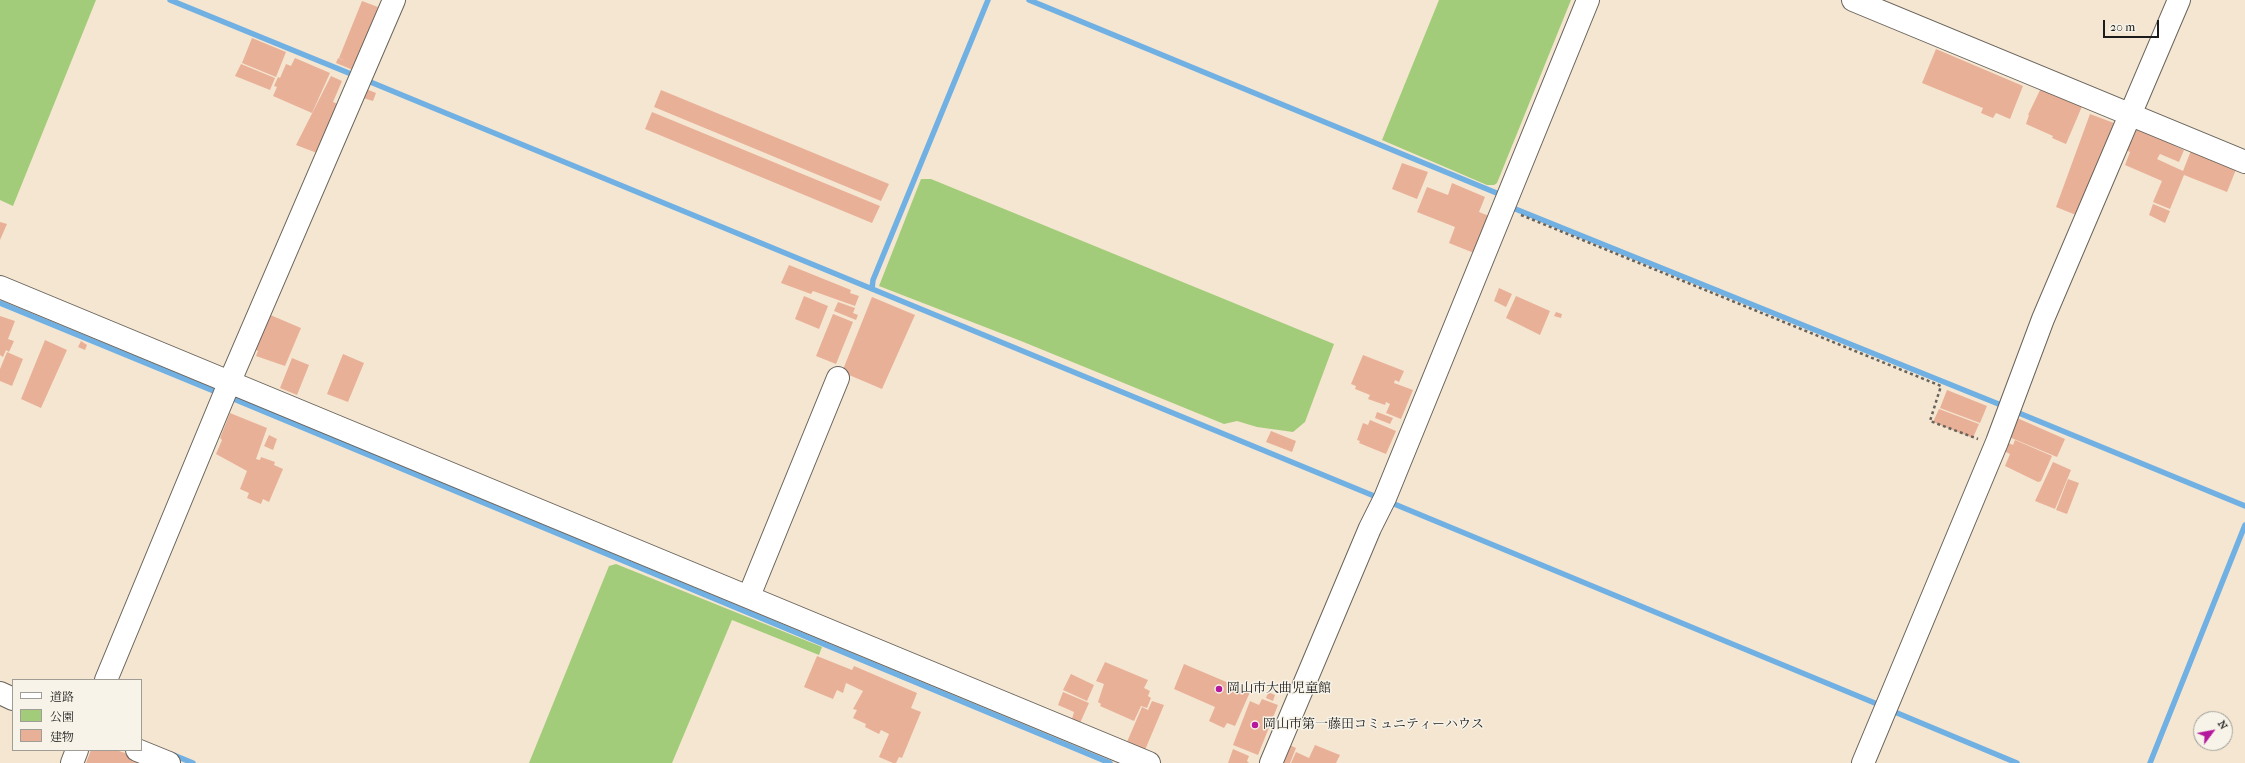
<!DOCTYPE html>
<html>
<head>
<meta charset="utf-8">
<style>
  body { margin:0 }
  #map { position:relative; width:2245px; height:763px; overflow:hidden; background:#f5e6d1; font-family:"IM FELL French Canon","Noto Serif JP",serif }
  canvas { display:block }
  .legend { position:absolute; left:12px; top:679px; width:130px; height:72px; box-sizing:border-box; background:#f7f3e8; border:1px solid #9f9d96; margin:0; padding:5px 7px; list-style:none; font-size:12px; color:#1c1c1c }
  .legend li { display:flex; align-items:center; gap:8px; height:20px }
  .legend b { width:20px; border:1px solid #9f9d96 }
  .north { position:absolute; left:2193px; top:711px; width:40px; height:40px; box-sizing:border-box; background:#f7f3e8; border:1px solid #9f9d96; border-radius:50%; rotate:58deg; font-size:11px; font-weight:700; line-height:16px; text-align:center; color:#1c1c1c }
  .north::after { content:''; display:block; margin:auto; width:14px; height:18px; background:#b5179e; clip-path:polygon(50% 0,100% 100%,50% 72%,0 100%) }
  .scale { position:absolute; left:2103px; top:20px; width:56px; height:18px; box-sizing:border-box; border:2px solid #1c1c1c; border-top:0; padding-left:5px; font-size:12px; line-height:14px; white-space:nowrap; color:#1c1c1c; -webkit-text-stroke:3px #f7f3e8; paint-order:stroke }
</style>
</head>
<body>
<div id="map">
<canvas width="2245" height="763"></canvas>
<ul class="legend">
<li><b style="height:5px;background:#fff"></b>道路</li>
<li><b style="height:11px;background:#a2cc79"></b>公園</li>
<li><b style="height:11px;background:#e9b098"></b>建物</li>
</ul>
<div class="north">N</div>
<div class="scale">20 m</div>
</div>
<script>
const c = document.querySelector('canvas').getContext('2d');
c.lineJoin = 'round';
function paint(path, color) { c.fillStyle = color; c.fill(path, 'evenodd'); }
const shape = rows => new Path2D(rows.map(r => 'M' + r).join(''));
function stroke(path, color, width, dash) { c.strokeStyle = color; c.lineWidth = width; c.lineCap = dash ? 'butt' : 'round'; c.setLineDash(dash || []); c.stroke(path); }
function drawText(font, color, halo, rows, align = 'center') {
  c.font = font + ' "IM FELL French Canon","Noto Serif JP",serif'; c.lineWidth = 3; c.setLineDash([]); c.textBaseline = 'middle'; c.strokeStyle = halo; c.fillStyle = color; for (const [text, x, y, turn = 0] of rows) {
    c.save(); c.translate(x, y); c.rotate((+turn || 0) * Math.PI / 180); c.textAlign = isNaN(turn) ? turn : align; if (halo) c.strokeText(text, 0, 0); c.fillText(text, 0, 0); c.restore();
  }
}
paint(shape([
  [0,0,96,0,13,206,0,200],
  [1439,0,1571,0,1497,183,1494,185,1487,185,1382,140],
  [921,179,931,179,1334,344,1305,422,1293,432,1257,427,1237,421,1224,424,1021,341,879,286],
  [616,564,822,647,819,655,732,620,672,763,529,763,609,566]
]), '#a2cc79');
stroke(shape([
  [170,0,356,76],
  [1029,0,1499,194],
  [368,81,1379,498],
  [1508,206,2006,407],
  [872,289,873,280,988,0],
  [0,303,221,394],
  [229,397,1110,763],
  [2014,411,2245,506],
  [1387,501,1882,706],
  [1890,710,2017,763],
  [171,754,193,763],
  [2150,763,2245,525]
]), '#70b0e3', 5.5);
paint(shape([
  [362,1,378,7,353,70,336,63,338,58,345,61,339,58],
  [252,38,286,52,276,77,242,63],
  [1936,49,2023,86,2010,119,1996,113,1993,118,1981,113,1983,108,1922,83],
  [295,58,330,73,312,113,273,96,277,87,274,86,278,77,280,78,286,64,291,66],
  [241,64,275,78,270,90,235,76],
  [331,76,342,81,333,102,338,104,317,153,296,145],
  [2041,88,2083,104,2066,144,2052,138,2053,136,2026,124,2029,115,2028,115],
  [366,89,376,93,373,101,363,98],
  [661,90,889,184,881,201,654,107],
  [652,112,880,206,872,223,645,129],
  [2090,114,2114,123,2076,215,2056,207],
  [2138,126,2177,142,2175,146,2184,150,2179,162,2160,154,2157,159,2183,171,2192,148,2237,167,2227,192,2184,175,2170,209,2153,202,2162,181,2125,165,2130,152,2124,149,2128,139,2132,141],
  [1402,163,1428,172,1417,199,1392,189],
  [1452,183,1485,197,1479,212,1489,216,1474,253,1449,243,1455,227,1417,212,1427,187,1448,195],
  [2153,204,2170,211,2165,223,2149,215],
  [0,222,7,224,0,240],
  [789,265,851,290,850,293,859,296,855,306,813,291,811,294,781,283],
  [1499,288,1512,294,1506,307,1494,301],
  [804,296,828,306,819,329,795,319],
  [1516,296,1550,311,1540,335,1506,318],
  [872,297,915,315,882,389,842,372],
  [838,302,855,308,853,313,858,315,856,320,834,311],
  [1556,312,1562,314,1561,318,1554,316],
  [268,314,301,328,285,366,256,356,258,351,253,349],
  [833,314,853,322,836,364,816,356],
  [0,316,15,321,8,339,14,341,9,352,6,350,3,357,0,355],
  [45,340,67,350,41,408,21,399],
  [81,341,87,345,85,350,78,347],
  [7,352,23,359,12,386,0,381,0,369],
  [343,354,364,363,348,402,327,394],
  [1363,355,1404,371,1399,382,1395,380,1394,383,1413,390,1401,419,1386,413,1390,404,1386,402,1385,405,1368,399,1370,395,1355,389,1356,386,1351,384],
  [292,358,309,365,297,395,280,388],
  [1947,390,1987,406,1980,423,1940,408],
  [1939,409,1979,424,1973,438,1933,422],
  [1377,412,1393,418,1390,424,1375,418],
  [230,413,267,428,256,459,260,460,261,457,275,462,274,465,283,469,269,502,263,499,261,504,247,498,249,493,240,489,247,471,216,454,222,440,220,438],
  [2017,418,2065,439,2057,457,2009,437],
  [1370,420,1396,431,1386,454,1359,443,1360,441,1357,440,1363,423,1368,425],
  [1271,431,1296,441,1292,452,1266,442],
  [269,435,277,439,273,450,264,446],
  [2015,440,2052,456,2041,481,2038,482,2005,466,2010,454,2004,451,2008,443,2013,445],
  [2053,462,2071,470,2055,509,2035,501],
  [2068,479,2079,483,2067,514,2056,510],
  [817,656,852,670,854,666,917,693,911,708,921,712,902,758,899,757,896,763,893,763,879,757,889,734,881,730,879,734,865,727,866,724,853,718,857,710,853,709,863,691,846,683,843,693,837,690,833,699,804,687],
  [1105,662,1148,680,1144,688,1150,691,1148,696,1151,698,1147,708,1141,706,1134,721,1100,706,1101,704,1098,702,1104,684,1096,681],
  [1184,664,1250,692,1235,726,1227,723,1224,728,1209,721,1215,707,1174,689],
  [1071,674,1094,685,1087,701,1063,690],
  [1063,692,1089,703,1080,723,1072,719,1074,712,1058,705],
  [1268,692,1275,695,1273,701,1266,698],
  [1262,699,1278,705,1258,755,1233,745,1250,701,1259,705],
  [1152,701,1164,705,1145,750,1127,742,1142,707,1148,710],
  [1283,742,1296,748,1290,763,1275,763],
  [1315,745,1340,755,1336,763,1291,763,1296,752,1309,758],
  [1233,749,1249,756,1247,761,1249,763,1228,763],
  [91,750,116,750,143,759,141,763,86,763]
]), '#e9b098');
const minor = shape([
  [1853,0,2245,162],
  [0,287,1149,763],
  [749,596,838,378],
  [106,680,230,381,394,0],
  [0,693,13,699],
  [137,750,169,763],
  [72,763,77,750],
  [1271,763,1370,528,1385,498,1588,0],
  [1863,763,1997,442,2043,319,2179,0]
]);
stroke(minor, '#68635b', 24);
stroke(shape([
  [1521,215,1941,386,1930,421,1978,439]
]), '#68635b', 2.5, [3, 3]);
stroke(minor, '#fff', 22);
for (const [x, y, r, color] of [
  [1219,689,4,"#b5179e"],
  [1255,725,4,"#b5179e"]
]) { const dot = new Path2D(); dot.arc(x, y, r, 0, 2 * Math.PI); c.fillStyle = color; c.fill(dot); stroke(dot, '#f7f3e8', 1.5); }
drawText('13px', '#1c1c1c', '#f7f3e8', [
  ["岡山市大曲児童館",1227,689],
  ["岡山市第一藤田コミュニティーハウス",1263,725]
], 'left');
</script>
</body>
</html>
